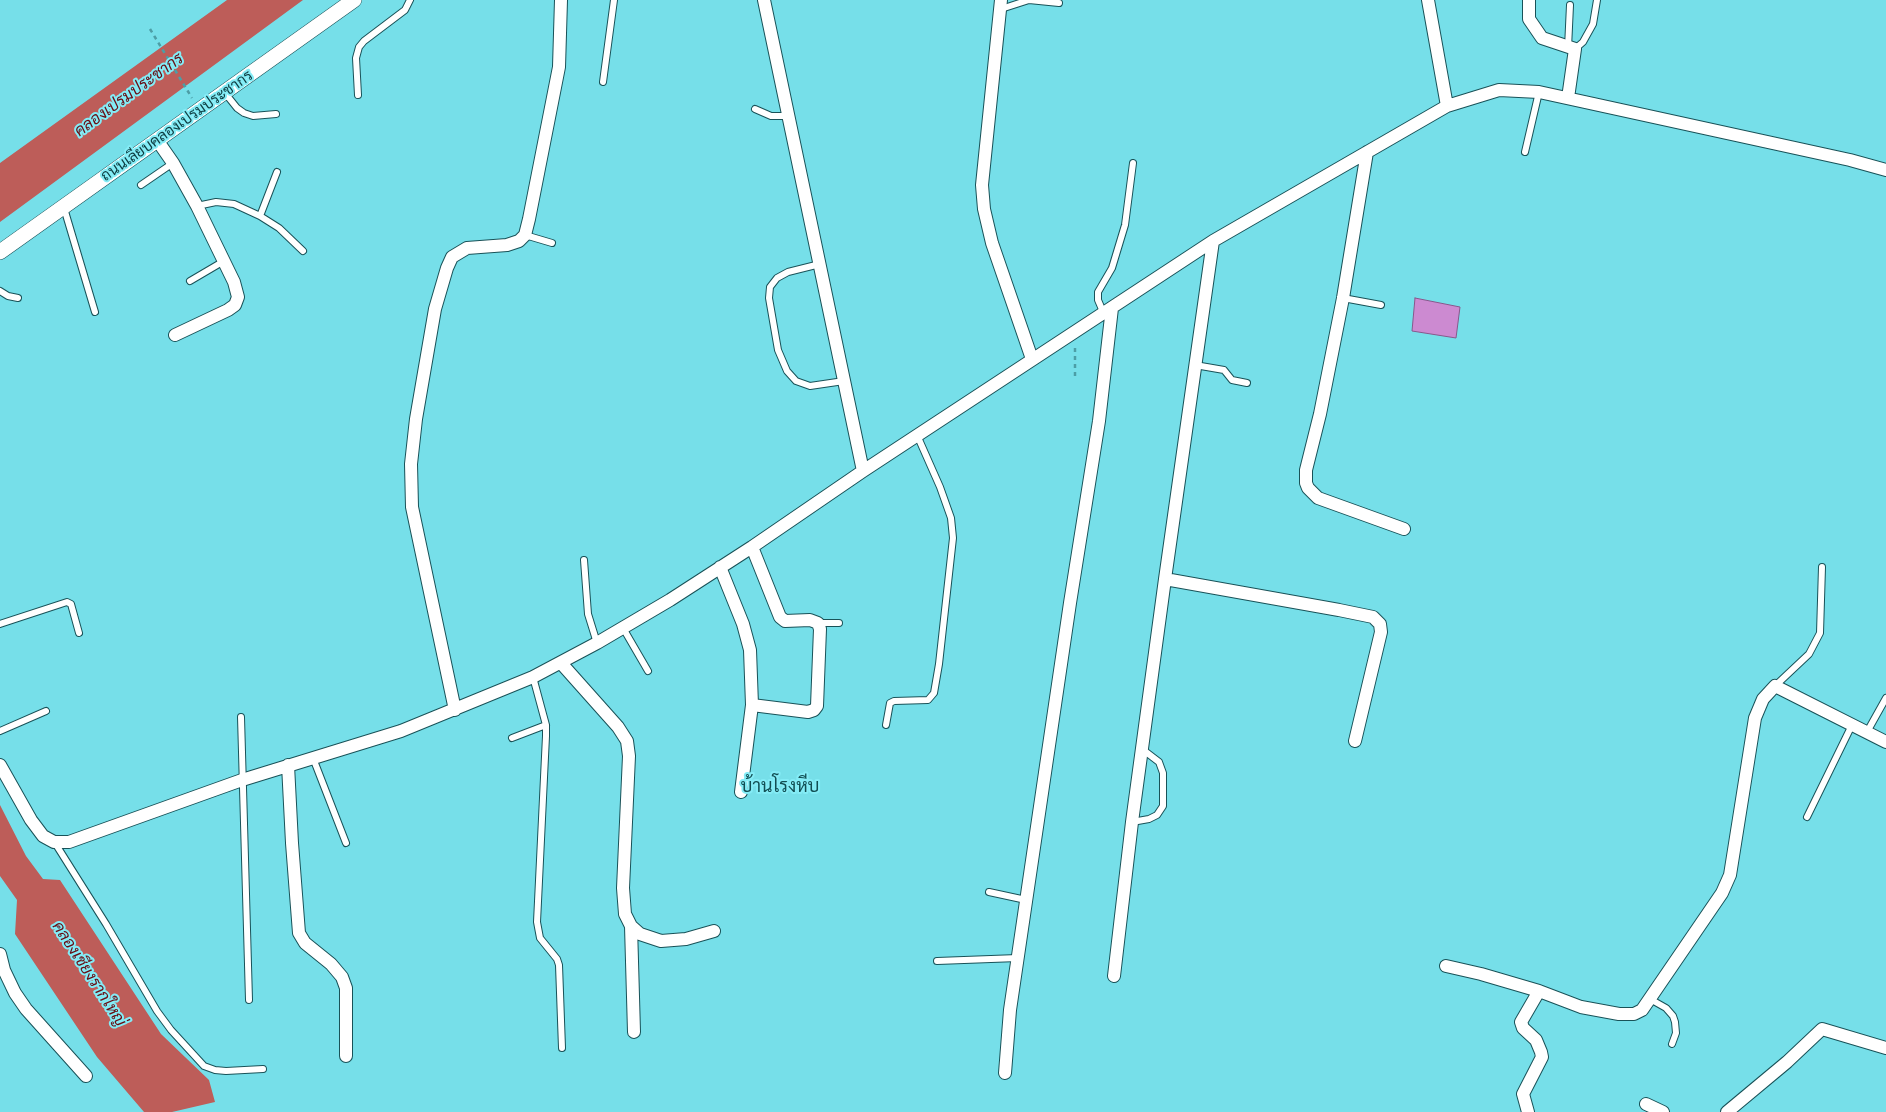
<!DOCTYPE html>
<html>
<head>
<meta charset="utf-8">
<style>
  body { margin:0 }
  canvas { display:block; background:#76dfe9 }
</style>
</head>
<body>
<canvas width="1886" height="1112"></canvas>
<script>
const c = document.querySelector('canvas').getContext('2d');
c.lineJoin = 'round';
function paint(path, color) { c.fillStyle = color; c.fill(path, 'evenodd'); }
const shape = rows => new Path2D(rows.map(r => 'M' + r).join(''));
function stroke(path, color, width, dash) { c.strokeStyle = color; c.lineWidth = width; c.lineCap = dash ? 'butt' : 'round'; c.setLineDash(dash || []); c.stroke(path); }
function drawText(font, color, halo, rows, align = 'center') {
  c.font = font + ' Figtree,Sarabun,sans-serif'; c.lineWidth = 4; c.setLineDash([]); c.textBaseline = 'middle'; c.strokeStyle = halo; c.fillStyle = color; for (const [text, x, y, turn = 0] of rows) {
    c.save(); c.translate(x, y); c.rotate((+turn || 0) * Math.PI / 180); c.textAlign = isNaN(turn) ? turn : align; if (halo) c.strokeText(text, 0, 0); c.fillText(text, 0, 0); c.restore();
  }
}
paint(shape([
  [227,0,303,0,0,222,0,163],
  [0,805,26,856,43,879,60,880,161,1034,209,1080,215,1102,172,1112,144,1112,97,1057,15,934,17,900,0,876]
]), '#bd5d59');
const building = shape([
  [1415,298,1460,307,1456,338,1412,331,1415,298]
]);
paint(building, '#cc8ad1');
stroke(building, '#88588c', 1);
const service = shape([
  [1001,9,1029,0,1059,3],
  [1568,48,1570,5],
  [1575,49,1583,42,1593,24,1597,0],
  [603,82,614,0],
  [225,93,237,108,244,113,253,116,276,114],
  [358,95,356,58,359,47,364,41,405,10,410,0],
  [755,109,771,116,789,116],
  [1525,152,1539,92],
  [141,185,173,163],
  [197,206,216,202,234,204,260,216,279,228,303,251],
  [64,208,95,312],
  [260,216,277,172],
  [525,235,552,243],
  [820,264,788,272,777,278,770,287,769,298,778,350,787,371,796,381,810,386,844,381],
  [190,281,224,261],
  [0,291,8,296,18,298],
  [1343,298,1381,305],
  [1104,314,1098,300,1098,292,1112,268,1125,225,1133,163],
  [1195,365,1224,370,1232,380,1247,383],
  [584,560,588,614,597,643],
  [818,623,839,623],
  [0,624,67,602,71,604,79,633],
  [623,628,648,671],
  [533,677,546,725,546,736,537,922,540,938,557,959,559,965,562,1048],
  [1775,686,1809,654,1820,633,1822,567],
  [241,717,249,1000],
  [886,725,890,703,894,701,928,700,934,693,939,664,953,538,951,518,940,487,917,435],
  [0,731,46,711],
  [1867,732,1886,698],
  [512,738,546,725],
  [313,758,346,843],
  [1807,817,1852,725],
  [1132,822,1149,819,1157,815,1163,806,1163,773,1159,762,1142,749],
  [55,843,106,924,157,1011,171,1030,204,1066,215,1070,226,1071,263,1069],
  [989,892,1026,900],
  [937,961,1018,958],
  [1650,999,1666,1008,1673,1016,1675,1022,1676,1033,1672,1044]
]);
const minor = shape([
  [764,0,863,471],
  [1001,0,982,185,984,209,992,243,1032,359],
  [1428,0,1447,106],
  [1529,0,1529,19,1542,38,1575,49,1568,98],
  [157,140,173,163,197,206,234,282,238,297,235,305,228,310,175,335],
  [1367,152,1343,298,1320,414,1306,470,1306,483,1308,488,1318,498,1404,529],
  [752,547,780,617,785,621,810,620,818,623,820,629,817,706,814,710,808,712,752,705],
  [720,567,743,624,750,650,752,705,741,792],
  [1165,579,1339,610,1373,617,1380,624,1381,632,1355,741],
  [561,663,618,727,627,741,629,756,623,888,625,914,631,926,640,934,661,941,686,939,714,931],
  [455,710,412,507,411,464,416,419,435,309,447,268,452,257,467,248,507,245,519,241,525,235,529,219,559,67,561,0],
  [0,765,31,820,43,836,54,842,69,842,242,780,401,731,533,677,597,643,670,600,752,547,863,471,1213,241,1447,106,1499,90,1539,92,1850,160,1886,170],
  [288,765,292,843,299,933,305,943,331,964,342,977,346,988,346,1056],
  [631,926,634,1032],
  [0,954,4,970,15,993,26,1009,86,1076],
  [1446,966,1481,974,1539,991,1581,1007,1619,1014,1634,1014,1642,1010,1722,893,1730,875,1755,718,1763,699,1775,686,1886,742],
  [1114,976,1132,822,1165,579,1213,241],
  [1005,1073,1010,1010,1070,603,1099,421,1112,308],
  [1646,1104,1663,1112],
  [1528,1112,1523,1094,1542,1057,1541,1052,1536,1040,1523,1028,1521,1022,1539,991],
  [1727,1112,1787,1062,1822,1029,1886,1048]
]);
const tertiary = shape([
  [0,252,354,0]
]);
stroke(service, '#195258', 8);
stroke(minor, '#195258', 14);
stroke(tertiary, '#195258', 16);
stroke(shape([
  [150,29,192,98],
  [1075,348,1075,380]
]), '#4c9ea6', 2.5, [4, 4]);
stroke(service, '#fff', 6);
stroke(minor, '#fff', 12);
stroke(tertiary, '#fff', 15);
drawText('15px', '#0d3c40', '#84ecf6', [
  ["ถนนเลียบคลองเปรมประชากร",177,126,-35]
]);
drawText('italic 16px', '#680c13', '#84ecf6', [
  ["คลองเปรมประชากร",129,95,-36],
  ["คลองเชียงรากใหญ่",89,974,57]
]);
drawText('18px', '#124e53', '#84ecf6', [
  ["บ้านโรงหีบ",780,787]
]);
</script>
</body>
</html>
